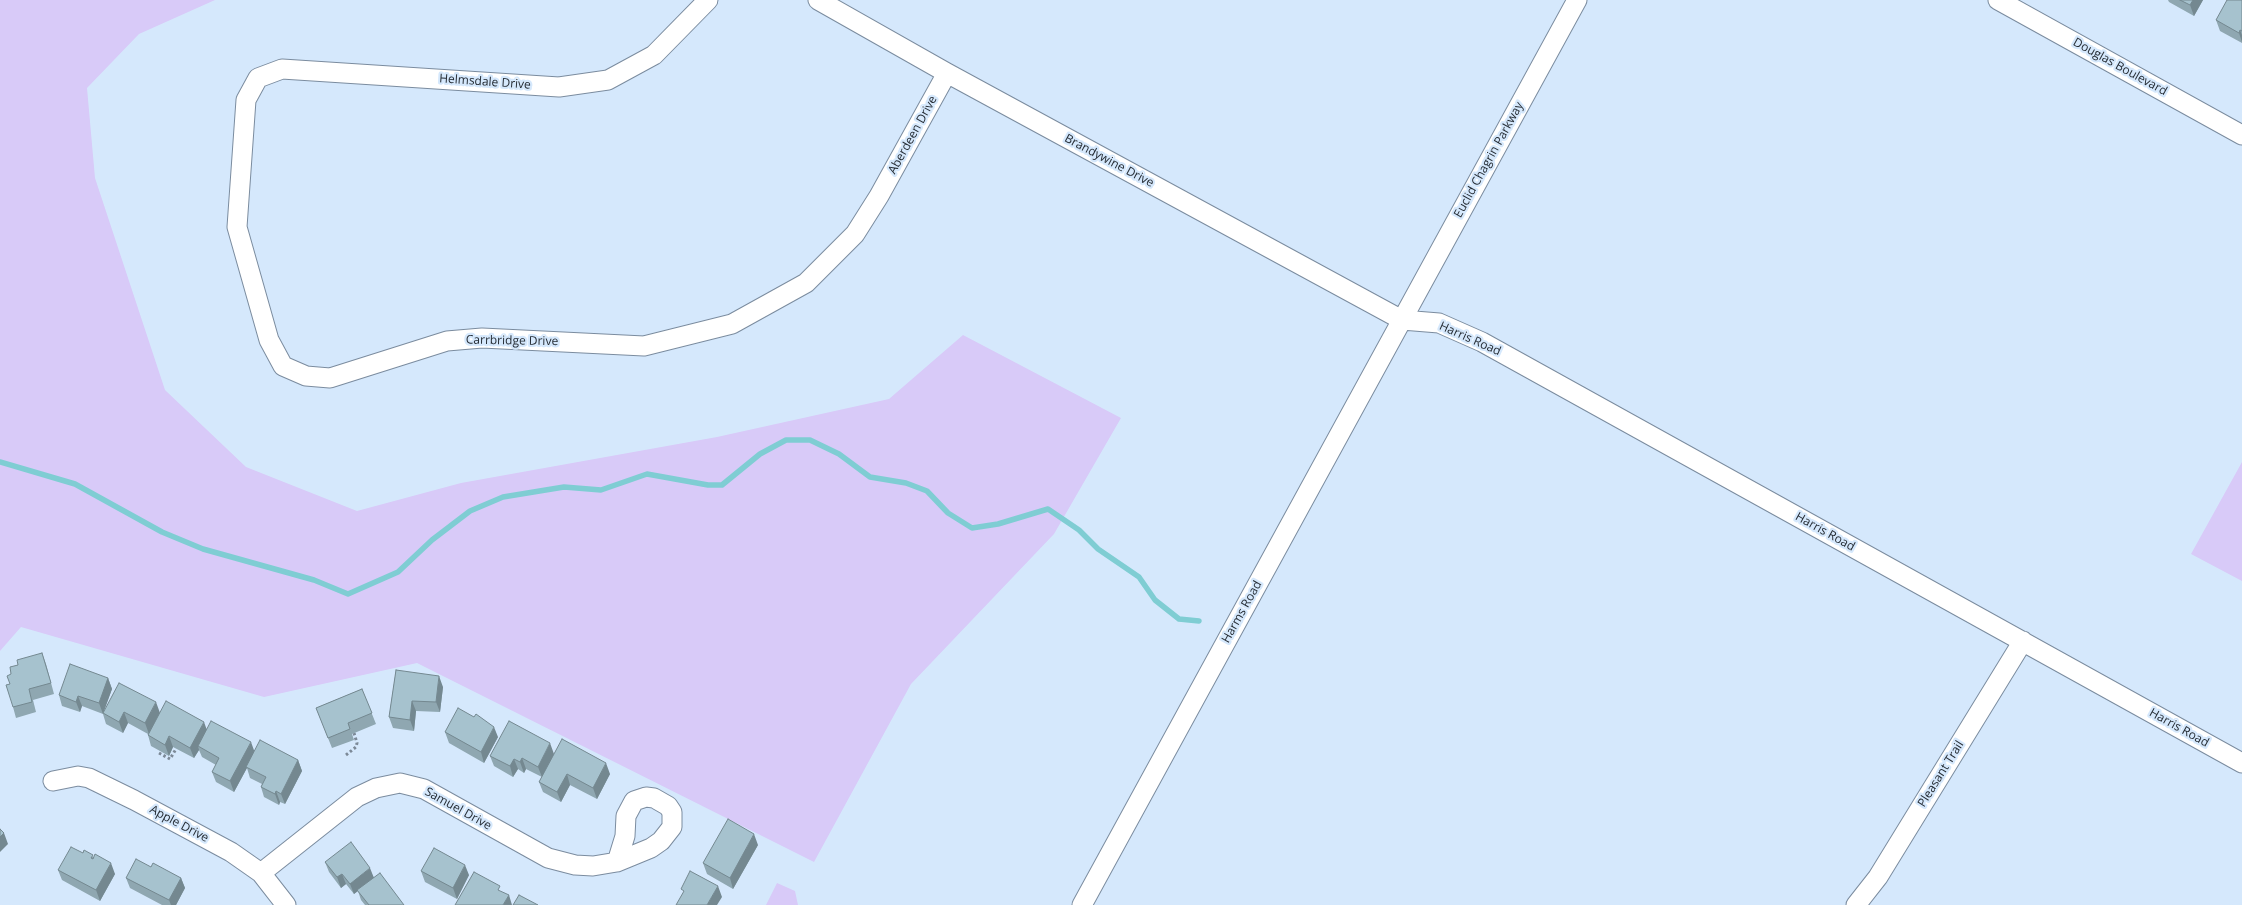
<!DOCTYPE html>
<html>
<head>
<meta charset="utf-8">
<style>
  body { margin:0 }
  canvas { display:block; background:#d5e8fc }
</style>
</head>
<body>
<canvas width="2242" height="905"></canvas>
<script>
const c = document.querySelector('canvas').getContext('2d');
c.lineJoin = 'round';
function paint(path, color) { c.fillStyle = color; c.fill(path, 'evenodd'); }
const shape = rows => new Path2D(rows.map(r => 'M' + r).join(''));
function stroke(path, color, width, dash) { c.strokeStyle = color; c.lineWidth = width; c.lineCap = dash ? 'butt' : 'round'; c.setLineDash(dash || []); c.stroke(path); }
function drawText(font, color, halo, rows, align = 'center') {
  c.font = font + ' "Open Sans",sans-serif'; c.lineWidth = 4.5; c.setLineDash([]); c.textBaseline = 'middle'; c.strokeStyle = halo; c.fillStyle = color; for (const [text, x, y, turn = 0] of rows) {
    c.save(); c.translate(x, y); c.rotate((+turn || 0) * Math.PI / 180); c.textAlign = isNaN(turn) ? turn : align; if (halo) c.strokeText(text, 0, 0); c.fillText(text, 0, 0); c.restore();
  }
}
paint(shape([
  [0,0,215,0,139,34,87,88,95,178,165,390,246,467,357,511,461,483,717,437,889,399,963,335,1121,418,1054,534,911,684,814,862,417,663,264,697,21,627,0,651],
  [2242,462,2242,581,2191,554],
  [777,883,795,891,798,905,766,905]
]), '#d8caf8');
stroke(shape([
  [0,462,75,484,162,532,203,549,314,580,348,594,398,572,432,540,470,511,503,497,564,487,601,490,647,474,708,485,722,485,760,454,786,440,810,440,839,454,870,477,906,483,927,491,948,513,972,528,998,524,1048,509,1079,530,1098,549,1139,577,1155,600,1179,619,1199,621]
]), '#7fcdd3', 5.5);
const minor = shape([
  [708,0,654,55,608,80,559,87,282,69,258,78,246,100,237,227,269,340,283,366,306,376,330,378,447,341,482,338,644,346,732,324,806,283,855,234,879,196,947,73],
  [818,0,947,73,1402,320,1439,323,1482,342,2242,763],
  [1998,0,2242,135],
  [53,781,78,776,89,778,134,800,231,852,261,873,286,905],
  [261,873,357,797,376,788,400,783,424,789,548,858,575,865,593,866,617,862,651,848,661,841,672,827,672,812,668,806,654,798,646,797,634,801,626,816,625,836,617,862],
  [1082,905,1577,0],
  [1856,905,1878,877,2023,641]
]);
stroke(minor, '#7b8c9f', 21);
stroke(shape([
  [159,753,170,759,176,749],
  [346,755,356,747,357,743,354,733]
]), '#7c8997', 3, [2.5, 2.5]);
stroke(minor, '#fff', 19);
paint(shape([
  [2168,0,2203,0,2194,16,2169,2],
  [2242,0,2242,43,2220,31,2216,20],
  [42,653,46,664,54,694,33,700,36,712,16,718,13,707,11,674,18,665],
  [396,670,443,687,440,712,416,711,414,731,393,728,389,717],
  [108,678,112,689,104,710,160,713,207,729,254,752,298,760,302,771,285,804,280,802,279,805,264,797,261,787,262,784,250,778,247,768,234,792,216,782,212,772,216,765,202,757,199,750,194,758,173,747,169,756,151,746,148,735,148,734,128,723,123,733,106,724,103,714,82,706,80,712,62,706,59,695],
  [362,689,376,724,352,734,354,740,332,748,316,708],
  [445,732,498,737,484,763,449,743],
  [554,754,610,774,597,799,570,785,561,802,543,792,539,782,542,777,526,769,524,773,518,769,513,777,494,766,490,756],
  [758,845,733,889,707,874,703,863],
  [83,853,94,857,115,874,100,901,62,880,58,870],
  [325,862,374,877,404,905,365,905,361,900,358,891,354,894,346,884,341,888,329,872],
  [151,867,181,878,185,888,176,905,162,905,130,888,126,878],
  [421,871,469,875,457,899,425,882]
]), '#8fa7b1');
paint(shape([
  [2193,0,2203,0,2194,16,2190,5],
  [2240,30,2242,35,2242,42,2239,33],
  [439,676,443,687,440,712,436,702],
  [108,678,112,689,103,714,99,703],
  [78,696,82,706,80,712,76,702],
  [412,701,416,711,414,731,410,720],
  [156,702,160,713,149,734,145,723],
  [124,712,128,723,123,733,119,722],
  [204,722,208,733,198,746,199,750,194,758,190,748],
  [494,727,498,737,484,763,481,752],
  [169,736,173,747,169,756,165,745],
  [251,742,255,753,234,792,230,781],
  [550,743,554,754,542,777,538,767],
  [522,758,526,769,524,773,520,762],
  [514,759,518,769,513,777,510,766],
  [298,760,302,771,285,804,281,794],
  [606,763,610,774,597,799,593,788],
  [567,774,570,785,561,802,557,792],
  [276,791,280,802,279,805,275,794],
  [4,833,8,844,0,852,0,837],
  [754,834,758,845,733,889,730,878],
  [111,863,115,874,100,901,96,890],
  [465,865,469,875,457,899,453,888],
  [370,868,374,878,354,894,350,884],
  [342,874,346,884,341,888,337,877],
  [181,878,185,888,176,905,171,905,169,900],
  [718,886,722,897,717,905,707,905],
  [509,895,512,905,503,905]
]), '#748890');
const building = shape([
  [2180,0,2193,0,2190,5,2180,0],
  [2227,0,2242,0,2242,31,2240,30,2239,33,2216,20,2227,0],
  [42,653,51,683,29,689,32,702,13,707,6,685,10,684,7,676,11,674,10,667,18,665,17,660,42,653],
  [70,664,108,678,99,703,78,696,76,702,59,695,70,664],
  [396,670,439,676,436,702,412,701,410,720,389,717,396,670],
  [119,683,156,702,145,723,124,712,119,722,103,713,119,683],
  [362,689,372,713,348,723,350,729,328,738,316,708,362,689],
  [166,701,204,722,190,748,169,736,165,745,148,735,166,701],
  [458,708,474,717,476,714,494,727,481,752,445,732,458,708],
  [211,721,251,742,230,781,212,772,219,758,198,746,211,721],
  [509,721,550,743,538,767,522,758,520,762,514,759,510,766,490,756,509,721],
  [562,739,606,763,593,788,567,774,557,792,539,782,562,739],
  [260,740,298,760,281,794,276,791,275,794,261,787,266,777,246,767,260,740],
  [728,819,754,834,730,878,703,863,728,819],
  [0,829,4,833,0,837,0,829],
  [351,842,370,868,350,884,342,874,337,877,325,862,351,842],
  [71,847,83,853,84,850,93,855,91,858,93,859,95,854,111,863,96,890,58,870,71,847],
  [434,848,465,865,453,888,421,871,434,848],
  [136,859,151,867,153,863,181,878,169,900,126,878,136,859],
  [690,871,718,886,707,905,676,905,684,891,681,889,690,871],
  [474,872,500,886,498,890,509,895,503,905,455,905,474,872],
  [380,873,404,905,369,905,357,890,380,873],
  [519,895,538,905,513,905,519,895]
]);
paint(building, '#a6c2ce');
stroke(building, '#748890', 1);
drawText('12px', '#252c34', '#d5e8fc', [
  ["Douglas Boulevard",2120,67,29],
  ["Helmsdale Drive",485,82,4],
  ["Aberdeen Drive",913,135,-61],
  ["Euclid Chagrin Parkway",1489,160,-61],
  ["Brandywine Drive",1109,161,28],
  ["Harris Road",1470,339,24],
  ["Carrbridge Drive",512,341,1],
  ["Harris Road",1825,532,29],
  ["Harms Road",1242,612,-61],
  ["Harris Road",2179,728,29],
  ["Pleasant Trail",1941,774,-58],
  ["Samuel Drive",458,809,29],
  ["Apple Drive",179,824,28]
]);
</script>
</body>
</html>
